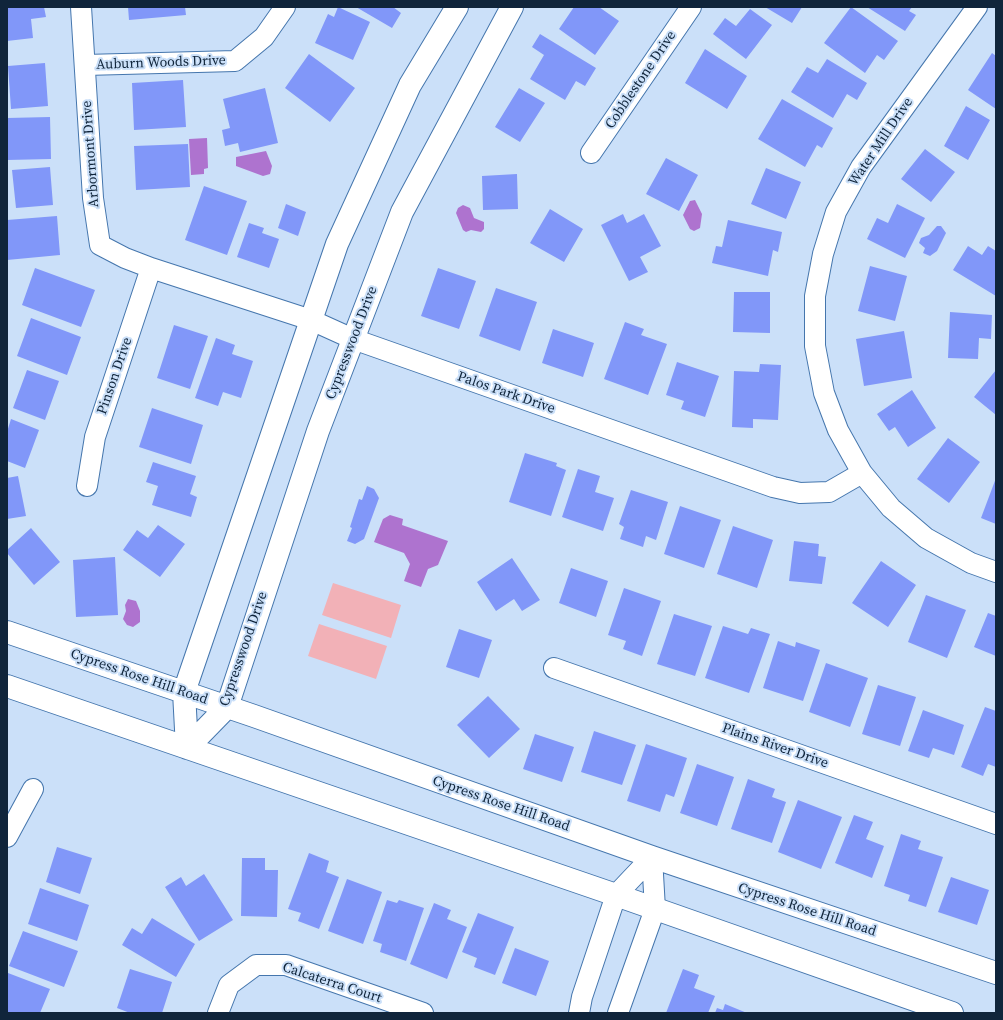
<!DOCTYPE html>
<html>
<head>
<meta charset="utf-8">
<style>
  body { margin:0 }
  #map { position:relative; width:1003px; height:1020px; overflow:hidden; background:#cbe0f9; font-family:"Source Serif 4",serif }
  canvas { display:block }
  .frame { position:absolute; inset:0; border:8px solid #10253b; pointer-events:none }
</style>
</head>
<body>
<div id="map">
<canvas width="1003" height="1020"></canvas>
<div class="frame"></div>
</div>
<script>
const c = document.querySelector('canvas').getContext('2d');
c.lineJoin = 'round';
function paint(path, color) { c.fillStyle = color; c.fill(path, 'evenodd'); }
const shape = rows => new Path2D(rows.map(r => 'M' + r).join(''));
function stroke(path, color, width, dash) { c.strokeStyle = color; c.lineWidth = width; c.lineCap = dash ? 'butt' : 'round'; c.setLineDash(dash || []); c.stroke(path); }
function drawText(font, color, halo, rows, align = 'center') {
  c.font = font + ' "Source Serif 4",serif'; c.lineWidth = 4; c.setLineDash([]); c.textBaseline = 'middle'; c.strokeStyle = halo; c.fillStyle = color; for (const [text, x, y, turn = 0] of rows) {
    c.save(); c.translate(x, y); c.rotate((+turn || 0) * Math.PI / 180); c.textAlign = isNaN(turn) ? turn : align; if (halo) c.strokeText(text, 0, 0); c.fillText(text, 0, 0); c.restore();
  }
}
paint(shape([
  [333,583,401,605,391,638,322,615],
  [319,624,387,646,376,679,308,656]
]), '#f2b1b7');
paint(shape([
  [207,138,208,168,204,169,204,174,191,175,189,139],
  [266,151,272,166,270,174,263,176,236,166,236,157],
  [695,200,702,214,700,228,694,231,690,229,683,215,690,201],
  [463,205,470,208,474,218,484,222,484,229,481,232,471,230,466,232,463,230,456,213,458,208],
  [390,515,403,519,402,525,448,541,438,565,428,569,421,587,404,581,410,564,404,553,374,542,383,519],
  [128,599,136,601,140,611,140,622,133,627,127,625,123,619,126,611,125,605]
]), '#ae73cf');
paint(shape([
  [7,7,44,7,46,17,31,19,33,38,7,41],
  [128,7,185,7,186,15,129,20],
  [338,7,370,22,353,60,315,43,328,14,334,17],
  [356,7,393,7,401,13,392,28],
  [574,7,599,7,619,21,595,55,559,29],
  [765,7,802,7,792,23],
  [851,7,898,41,884,60,877,55,865,73,824,43],
  [867,7,912,7,909,11,916,15,905,31],
  [750,9,772,25,746,59,713,34,725,18,736,26],
  [540,34,596,68,585,86,576,81,565,100,530,79,544,55,532,47],
  [705,49,747,76,727,109,685,83],
  [992,53,996,56,996,109,968,90],
  [309,54,355,88,330,122,285,88],
  [827,59,867,83,857,100,847,94,833,118,791,92,807,67,818,73],
  [45,63,48,106,11,109,8,66],
  [183,80,186,127,134,130,132,83],
  [265,88,278,143,240,152,238,143,225,146,222,130,230,128,223,99],
  [519,88,545,103,520,142,495,127],
  [782,99,833,128,822,148,817,145,805,167,758,139],
  [966,106,990,120,968,160,944,146],
  [50,117,51,159,7,160,7,118],
  [188,144,190,187,136,190,134,146],
  [925,149,955,172,931,202,901,179],
  [666,158,698,175,679,211,646,194],
  [50,167,53,205,16,208,12,170],
  [766,168,801,182,786,219,751,204],
  [517,174,518,209,483,210,482,176],
  [204,186,247,201,227,255,185,240],
  [286,204,306,212,298,236,278,228],
  [897,204,925,218,905,258,867,239,877,218,888,223],
  [550,209,583,229,564,262,530,243],
  [623,214,627,223,644,214,661,246,640,257,648,272,629,281,601,225],
  [57,216,60,255,7,260,7,220],
  [728,220,782,232,778,252,773,250,768,276,712,263,716,246,722,247],
  [249,223,264,228,262,233,279,239,269,268,237,257],
  [937,226,941,226,946,233,937,251,930,256,923,253,925,248,919,243,921,238,929,235],
  [968,246,982,255,988,246,996,251,996,296,953,270],
  [870,266,907,276,895,321,858,311],
  [35,268,95,290,81,327,22,305],
  [438,268,476,281,459,329,421,316],
  [496,288,537,302,520,351,479,336],
  [734,292,770,292,770,333,733,332],
  [950,312,992,315,991,339,979,338,978,359,948,358],
  [31,318,81,337,67,375,17,356],
  [625,322,644,329,641,335,667,344,648,395,604,379],
  [174,325,208,336,190,389,157,378],
  [553,329,594,343,583,377,542,363],
  [904,331,912,378,864,386,856,339],
  [216,338,235,345,232,354,253,361,241,398,223,392,218,406,195,398],
  [677,362,719,376,705,417,681,409,684,401,666,395],
  [760,364,781,365,778,420,753,419,753,428,732,427,734,371,759,372],
  [27,370,59,381,45,420,13,408],
  [996,370,996,415,974,397],
  [912,390,936,428,908,447,895,427,889,431,877,414],
  [152,408,203,425,191,464,139,447],
  [11,419,39,430,25,468,7,461,7,432],
  [948,438,980,462,949,503,917,479],
  [525,453,557,463,556,466,566,470,551,516,509,502],
  [153,462,196,476,190,494,197,497,191,517,152,505,158,486,146,482],
  [578,469,600,476,595,492,614,498,603,531,562,517],
  [18,476,26,516,7,519,7,478],
  [996,478,996,524,981,518],
  [367,486,374,489,379,498,364,539,355,544,347,541,352,528,350,527,359,499,362,500],
  [631,490,668,502,656,540,646,536,643,547,620,539,624,527,619,524],
  [680,506,721,520,704,568,664,554],
  [158,525,185,544,160,577,123,550,137,530,148,538],
  [733,526,773,540,757,588,717,574],
  [31,528,60,562,34,585,7,553,7,550],
  [794,541,819,544,818,556,826,557,822,584,789,581],
  [115,557,118,615,76,617,73,560],
  [512,558,540,600,522,611,514,599,496,611,477,582],
  [881,561,916,585,888,627,852,603],
  [571,568,608,581,596,617,559,603],
  [624,588,661,601,642,656,623,649,626,641,608,635],
  [926,595,966,610,947,658,908,642],
  [988,613,996,616,996,656,974,647],
  [674,614,712,626,695,676,657,664],
  [723,626,748,634,751,628,770,634,749,693,705,678],
  [459,629,492,640,479,678,446,667],
  [778,641,795,647,796,642,820,650,803,701,763,688],
  [826,663,868,678,850,727,809,712],
  [878,685,916,697,900,746,862,734],
  [488,696,520,729,489,758,457,725],
  [985,707,996,711,996,767,988,764,983,776,961,767],
  [923,710,964,725,954,755,933,748,929,758,908,751],
  [594,731,636,745,622,785,581,772],
  [535,734,574,747,562,782,523,769],
  [646,744,687,758,674,797,666,794,660,812,627,801],
  [697,764,734,777,717,826,680,813],
  [748,779,775,789,772,797,786,802,772,843,731,829],
  [798,800,842,817,821,869,778,852],
  [854,815,873,822,866,839,884,846,872,878,835,863],
  [901,834,921,841,918,849,943,857,926,907,908,901,910,895,884,886],
  [57,847,92,858,80,894,46,882],
  [309,853,329,861,326,872,339,877,319,929,298,921,301,913,288,909],
  [242,858,265,858,265,870,278,870,277,917,241,916],
  [204,874,233,920,199,941,165,887,181,877,186,886],
  [951,877,989,890,977,925,938,912],
  [347,879,382,892,363,944,328,931],
  [40,888,89,905,77,941,28,924],
  [387,900,397,903,399,900,424,908,406,961,380,952,382,944,373,941],
  [434,903,451,910,447,919,467,927,447,979,410,964],
  [478,913,514,927,495,975,474,967,477,958,462,952],
  [152,918,195,944,176,977,122,945,132,928,142,934],
  [23,931,78,951,64,987,9,966],
  [515,948,549,961,536,996,502,983],
  [130,969,172,982,162,1013,130,1013,117,1008],
  [683,969,699,975,694,988,715,996,708,1013,666,1013],
  [8,973,50,989,40,1013,7,1012],
  [725,1004,747,1013,715,1013,717,1008,723,1010]
]), '#8197f9');
const minor = shape([
  [81,7,93,198,100,245,125,258,151,268,311,320,353,339,773,487,800,493,829,492,862,473],
  [977,7,861,167,836,212,823,254,815,296,815,346,824,393,838,430,862,473,891,508,926,538,971,563,996,572],
  [85,65,235,61,264,37,285,7],
  [591,153,691,7],
  [87,486,95,437,151,268],
  [554,668,996,824],
  [7,837,33,789],
  [218,1013,229,985,256,965,286,965,423,1013],
  [579,1013,582,997,616,895,652,857],
  [618,1013,655,909,652,857]
]);
const secondary = shape([
  [7,632,254,716,652,857,996,973],
  [7,686,616,895,952,1013],
  [187,748,227,707,318,431,402,212,512,7],
  [187,748,184,692,337,244,410,85,457,7]
]);
stroke(minor, '#4576ad', 22);
stroke(secondary, '#4576ad', 24);
stroke(minor, '#fff', 20);
stroke(secondary, '#fff', 22);
drawText('14px', '#10253b', '#cbe0f9', [
  ["Auburn Woods Drive",161,63,-2],
  ["Cobblestone Drive",641,80,-56],
  ["Water Mill Drive",881,142,-56],
  ["Arbormont Drive",91,154,-94],
  ["Cypresswood Drive",352,343,-69],
  ["Pinson Drive",115,376,-71],
  ["Palos Park Drive",506,393,19],
  ["Cypresswood Drive",244,649,-71],
  ["Cypress Rose Hill Road",139,677,19],
  ["Plains River Drive",775,746,19],
  ["Cypress Rose Hill Road",501,804,19],
  ["Cypress Rose Hill Road",807,910,18],
  ["Calcaterra Court",332,983,18]
]);
</script>
</body>
</html>
